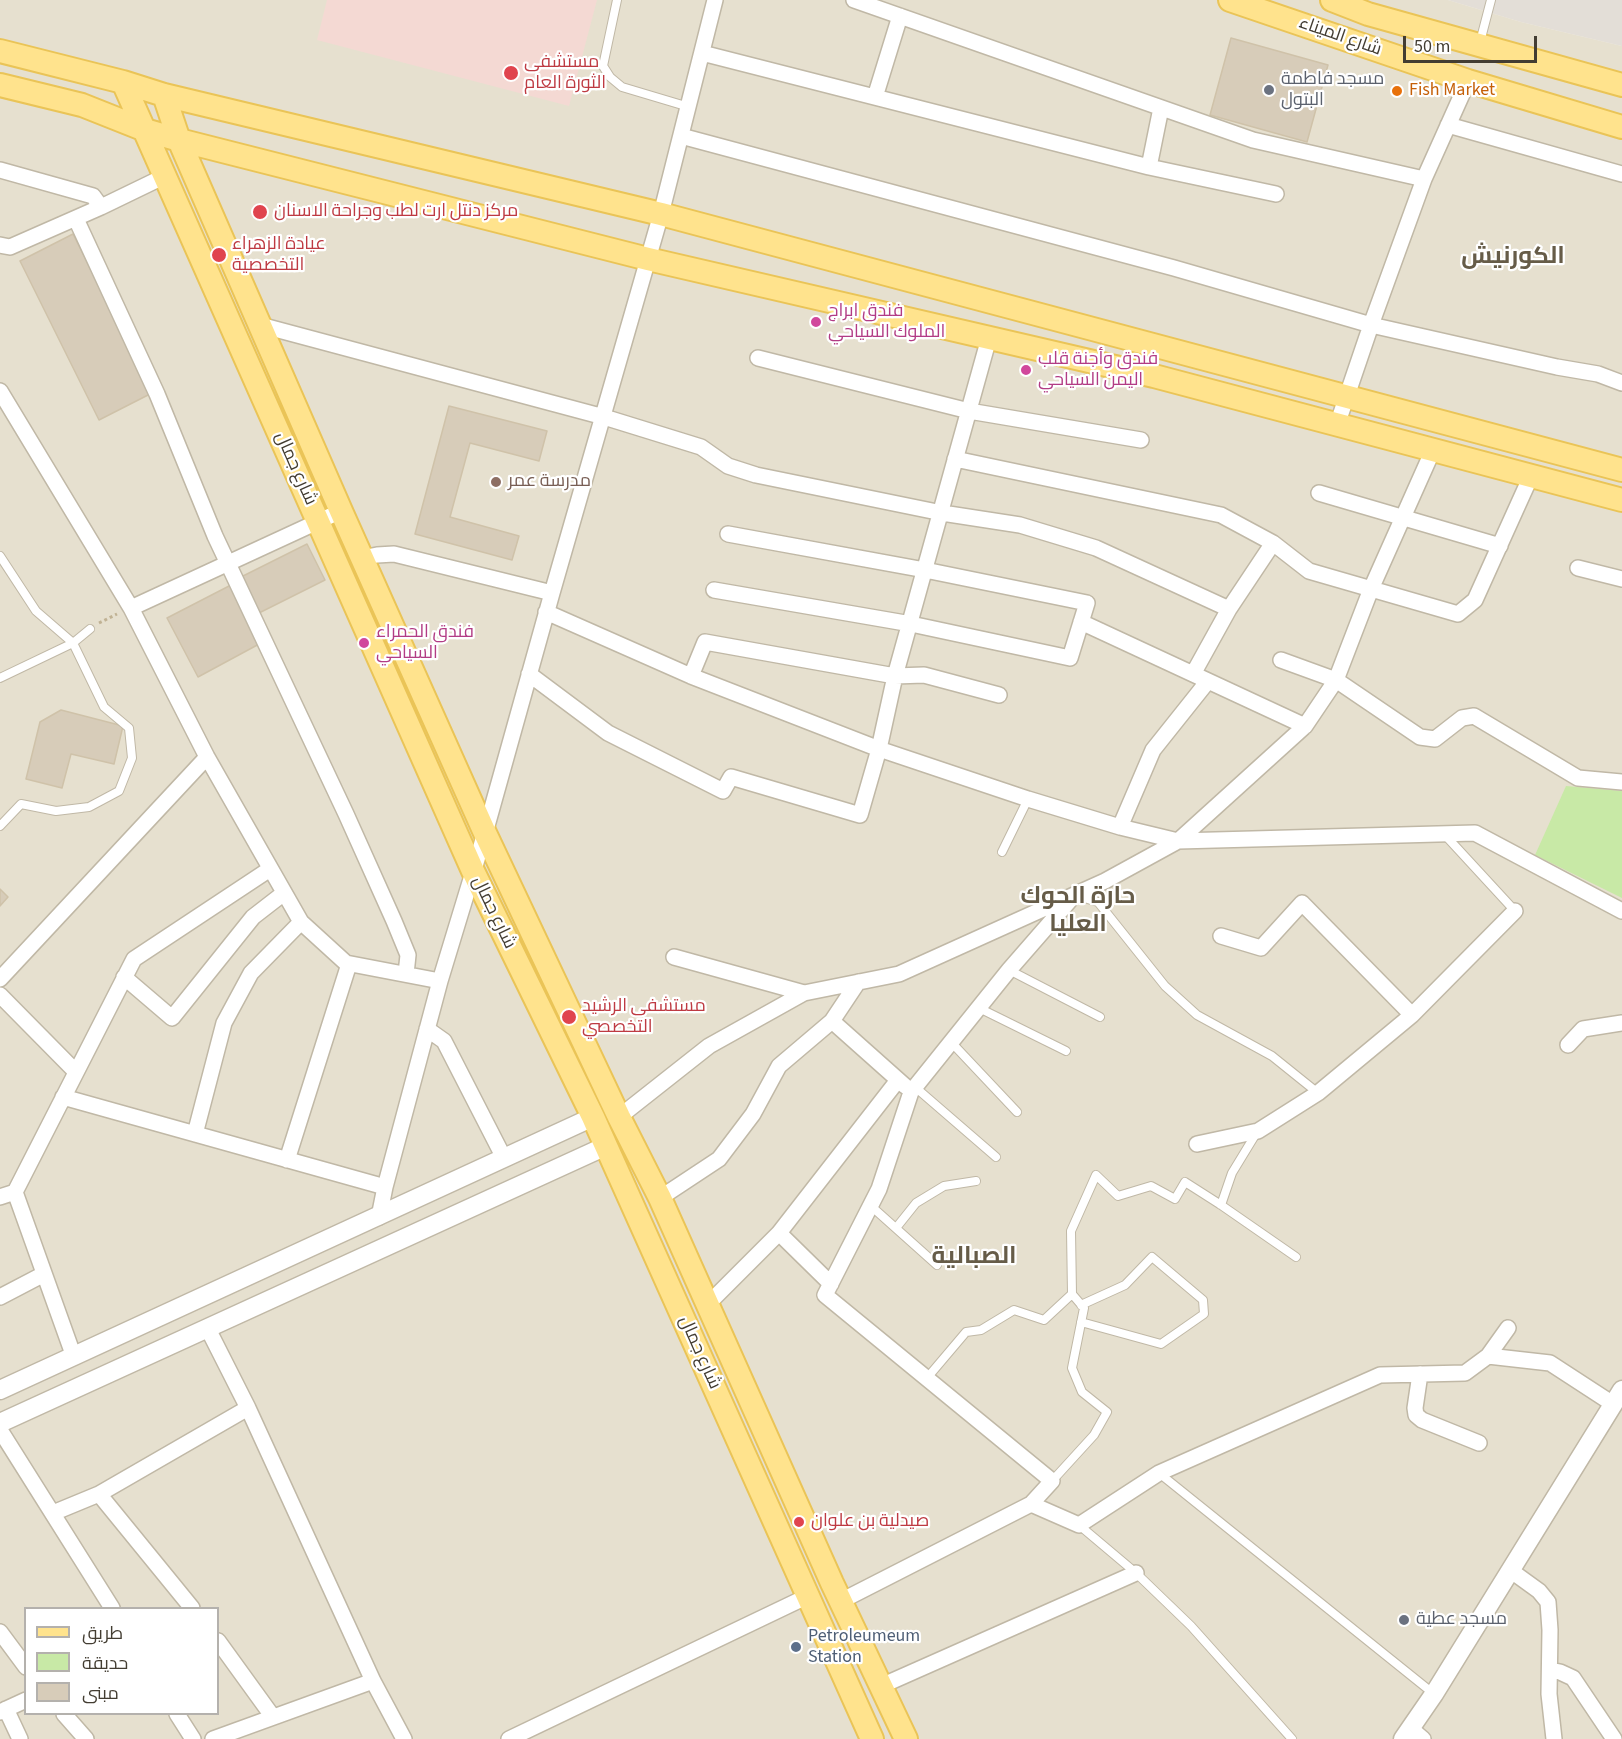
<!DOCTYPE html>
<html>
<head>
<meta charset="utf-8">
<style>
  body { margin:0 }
  #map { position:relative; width:1622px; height:1739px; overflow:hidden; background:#f2ede1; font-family:"Source Sans 3",Cairo,sans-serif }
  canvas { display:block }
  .legend { position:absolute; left:24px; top:1607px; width:195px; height:108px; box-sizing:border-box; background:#fff; border:2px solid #b4b1ad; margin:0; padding:8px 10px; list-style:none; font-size:18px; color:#433d32 }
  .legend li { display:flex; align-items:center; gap:12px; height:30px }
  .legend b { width:30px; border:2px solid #b4b1ad }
  .scale { position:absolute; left:1403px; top:36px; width:134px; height:27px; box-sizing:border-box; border:3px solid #433d32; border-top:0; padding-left:8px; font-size:18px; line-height:21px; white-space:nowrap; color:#433d32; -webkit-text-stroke:4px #fff; paint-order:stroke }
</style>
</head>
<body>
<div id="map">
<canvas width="1622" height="1739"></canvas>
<ul class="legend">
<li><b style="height:8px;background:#ffe38d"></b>طريق</li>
<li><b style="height:16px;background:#c8e9a6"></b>حديقة</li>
<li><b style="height:16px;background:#d7ccb9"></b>مبنى</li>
</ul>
<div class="scale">50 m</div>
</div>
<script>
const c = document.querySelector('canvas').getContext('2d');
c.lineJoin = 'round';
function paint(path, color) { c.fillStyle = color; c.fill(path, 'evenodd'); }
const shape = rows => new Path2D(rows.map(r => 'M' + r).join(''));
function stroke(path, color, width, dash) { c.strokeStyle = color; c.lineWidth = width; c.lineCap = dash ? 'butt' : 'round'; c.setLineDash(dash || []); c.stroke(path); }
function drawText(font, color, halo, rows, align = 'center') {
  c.font = font + ' "Source Sans 3",Cairo,sans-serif'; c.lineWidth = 4.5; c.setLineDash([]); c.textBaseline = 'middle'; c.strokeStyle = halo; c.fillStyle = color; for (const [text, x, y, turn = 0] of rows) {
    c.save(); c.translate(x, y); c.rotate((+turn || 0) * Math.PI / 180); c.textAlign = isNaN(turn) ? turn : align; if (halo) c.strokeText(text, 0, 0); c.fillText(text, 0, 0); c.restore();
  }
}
paint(shape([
  [0,0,1448,0,1521,22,1622,46,1622,1739,0,1739],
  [26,1608,218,1608,218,1714,26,1714]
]), '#e6e0cf');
paint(shape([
  [1448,0,1622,0,1622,46,1521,22]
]), '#e3ded7');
paint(shape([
  [327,0,597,0,569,106,317,40]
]), '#f4d9d3');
paint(shape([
  [1566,786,1622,791,1622,898,1535,855]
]), '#c8e9a6');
const building = shape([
  [1231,38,1328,65,1307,142,1210,115,1231,38],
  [73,234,152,393,99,420,20,261,73,234],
  [449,406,547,431,539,461,470,443,450,517,519,536,512,560,415,534,449,406],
  [307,544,325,580,257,614,239,578,307,544],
  [231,585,261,643,198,677,167,618,231,585],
  [61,710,123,726,114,764,71,754,62,788,26,779,40,722,61,710],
  [0,889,8,897,0,906,0,889]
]);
paint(building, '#d7ccb9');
stroke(building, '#cfc2a9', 1.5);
const service = shape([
  [617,0,603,66,610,77,622,87,689,107],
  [1480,42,1491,0],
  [0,556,36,611,73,643,0,678],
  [0,826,21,804,56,811,89,807,119,791,132,758,129,728,104,707,73,643,90,629],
  [1445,835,1515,911],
  [1002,852,1028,799],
  [1077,896,1098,902,1165,986,1197,1015,1272,1056,1318,1093],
  [1009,970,1100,1017],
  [979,1008,1066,1051],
  [951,1042,1017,1112],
  [915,1087,996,1157],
  [1221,1205,1232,1173,1257,1132],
  [871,1206,937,1265],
  [896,1228,916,1203,944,1186,976,1181],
  [1081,1305,1125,1285,1152,1257,1203,1300,1204,1314,1161,1344,1081,1322],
  [927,1378,966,1332,981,1330,1014,1310,1044,1320,1072,1294,1071,1231,1096,1175,1118,1196,1151,1186,1175,1199,1185,1182,1221,1205,1296,1257],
  [1159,1473,1434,1694],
  [1052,1481,1094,1435,1107,1412,1082,1392,1072,1368,1084,1308,1072,1294],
  [1079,1525,1136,1573,1191,1626,1292,1739]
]);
const minor = shape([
  [854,0,1253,140,1424,179],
  [702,53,1149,167,1276,194],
  [875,97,900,16],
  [1448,125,1622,174],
  [681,136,1174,268,1371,325,1557,367,1598,374,1622,383],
  [1149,167,1161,108],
  [0,170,93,196,101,207],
  [76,219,157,394,215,536,346,814,394,921,408,955,406,974],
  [0,245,10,247,101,207,165,176],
  [260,325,604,417,701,447,728,466,756,475,942,513,1020,525,1096,548,1229,609],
  [758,358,969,411,1141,440],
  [0,391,131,608,207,757,301,922,346,963,440,981],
  [1337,425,1371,325,1424,179,1468,81],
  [955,459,1221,515,1273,543,1309,571,1458,614,1475,600,1531,476],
  [1319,493,1500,546],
  [362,558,377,555,394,554,552,593],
  [1578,568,1622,579],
  [714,590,911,624,1070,658,1087,603,925,570,728,534],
  [131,608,341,511],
  [546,612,691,676,879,749,1028,799,1120,827,1178,841,1475,833,1622,911],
  [1081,622,1305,726],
  [1281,660,1336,680,1420,737,1435,739,1462,718,1474,716,1578,778,1622,782],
  [529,674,608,733,723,791,731,777,860,815,879,749,895,676,989,338],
  [1193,674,1229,609,1273,543],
  [691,676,705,642,895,676,924,675,999,695],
  [1120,827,1153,750,1208,681],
  [1221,936,1261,948,1302,903,1412,1015],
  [674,957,804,993,899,974,1105,881,1178,841,1305,726,1336,680,1371,589,1433,450],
  [124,977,172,1018,253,917,284,893],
  [0,979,207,757],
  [0,995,76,1072],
  [832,1021,905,1086],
  [427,1029,444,1041,504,1158],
  [1568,1045,1583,1029,1622,1023],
  [63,1097,385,1187],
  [619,1117,709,1046,804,993],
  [195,1134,224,1023,251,973,301,922],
  [1197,1144,1258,1131,1318,1093,1412,1015,1515,911],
  [287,1160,349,964],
  [15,1192,74,1357],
  [0,1197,15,1192,134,959,270,869],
  [660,1198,719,1159,753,1114,779,1066,832,1021,858,982],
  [379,1217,385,1187,440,981,485,833,552,593,661,214,715,0],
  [779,1233,831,1284],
  [0,1297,44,1274],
  [708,1304,779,1233,898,1080],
  [208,1329,248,1408,373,1681,404,1739],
  [1488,1356,1550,1363,1613,1404],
  [1420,1374,1415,1408,1416,1415,1422,1420,1479,1443],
  [0,1430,112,1608],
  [99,1494,192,1608],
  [1031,1504,1079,1525,1159,1473,1380,1375,1465,1373,1488,1356,1508,1328],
  [53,1513,99,1494,248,1408],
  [1510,1570,1539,1591,1548,1602,1550,1630,1549,1694,1554,1739],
  [841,1601,1031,1504,1052,1481,825,1295,879,1189,911,1092,1009,970,1070,900],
  [0,1632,26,1667],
  [218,1641,273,1717],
  [1550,1670,1560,1672,1573,1678,1614,1739],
  [881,1686,1136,1573],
  [6,1709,20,1739],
  [0,1712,26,1700],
  [64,1714,86,1739],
  [177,1714,193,1739],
  [1410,1728,1423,1739],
  [213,1739,373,1681],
  [509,1739,808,1596]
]);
const tertiary = shape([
  [0,1390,593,1117],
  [0,1423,606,1146],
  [1403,1739,1434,1694,1622,1390]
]);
const primary = shape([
  [1230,0,1468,81,1622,127],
  [1332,0,1368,14,1622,85],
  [0,51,123,82,164,95,661,214,1622,470],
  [123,82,473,871,593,1117,872,1739],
  [0,85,82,105,145,130,179,140,648,259,1154,376,1622,500],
  [164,95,179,140,341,511,485,833,619,1117,660,1198,832,1583,906,1739]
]);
stroke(service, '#c0b8a6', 10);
stroke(minor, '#c0b8a6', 18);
stroke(tertiary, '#c0b8a6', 21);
stroke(primary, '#eac457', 26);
stroke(shape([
  [99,623,117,614]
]), '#c0b294', 3, [3, 3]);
stroke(service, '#fff', 8);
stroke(minor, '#fff', 15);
stroke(tertiary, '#fff', 18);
stroke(primary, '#ffe38d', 22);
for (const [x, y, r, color] of [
  [511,73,8,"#e0444e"],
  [1269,90,6,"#6b7280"],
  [1397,91,6,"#e8710a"],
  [260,212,8,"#e0444e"],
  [219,255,8,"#e0444e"],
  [816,322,6,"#d1479c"],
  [1026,370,6,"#d1479c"],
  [496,482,6,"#8d6e63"],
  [364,643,6,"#d1479c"],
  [569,1017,8,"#e0444e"],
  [799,1522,6,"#e0444e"],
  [1404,1620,6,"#6b7280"],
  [796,1647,6,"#5c6f8a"]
]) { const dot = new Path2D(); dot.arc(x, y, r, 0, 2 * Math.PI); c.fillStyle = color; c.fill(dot); stroke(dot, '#fff', 2); }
drawText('18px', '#433d32', '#fff', [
  ["شارع الميناء",1340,37,19],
  ["شارع جمال",295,469,66],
  ["شارع جمال",493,913,64],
  ["شارع جمال",699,1353,66]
]);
drawText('18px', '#be3a42', '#fff', [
  ["مستشفى",524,63],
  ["الثورة العام",524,84],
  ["مركز دنتل ارت لطب وجراحة الاسنان",274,212],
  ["عيادة الزهراء",232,245],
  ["التخصصية",232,266],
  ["مستشفى الرشيد",582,1007],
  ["التخصصي",582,1028],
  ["صيدلية بن علوان",811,1522]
], 'left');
drawText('18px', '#5b616d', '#fff', [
  ["مسجد فاطمة",1281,80],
  ["البتول",1281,101],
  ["مسجد عطية",1416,1620]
], 'left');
drawText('18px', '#c56008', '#fff', [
  ["Fish Market",1409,91]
], 'left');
drawText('18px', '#b23c85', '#fff', [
  ["فندق ابراج",828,312],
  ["الملوك السياحي",828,333],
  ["فندق وأجنة قلب",1038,360],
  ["اليمن السياحي",1038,381],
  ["فندق الحمراء",376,633],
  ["السياحي",376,654]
], 'left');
drawText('18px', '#785e54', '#fff', [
  ["مدرسة عمر",508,482]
], 'left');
drawText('18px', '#4e5e75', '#fff', [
  ["Petroleumeum",808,1637],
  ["Station",808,1658]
], 'left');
drawText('bold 24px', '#665c48', '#fff', [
  ["الكورنيش",1513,258],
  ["حارة الحوك",1078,898],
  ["العليا",1078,926],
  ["الصبالية",974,1258]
]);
</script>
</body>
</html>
